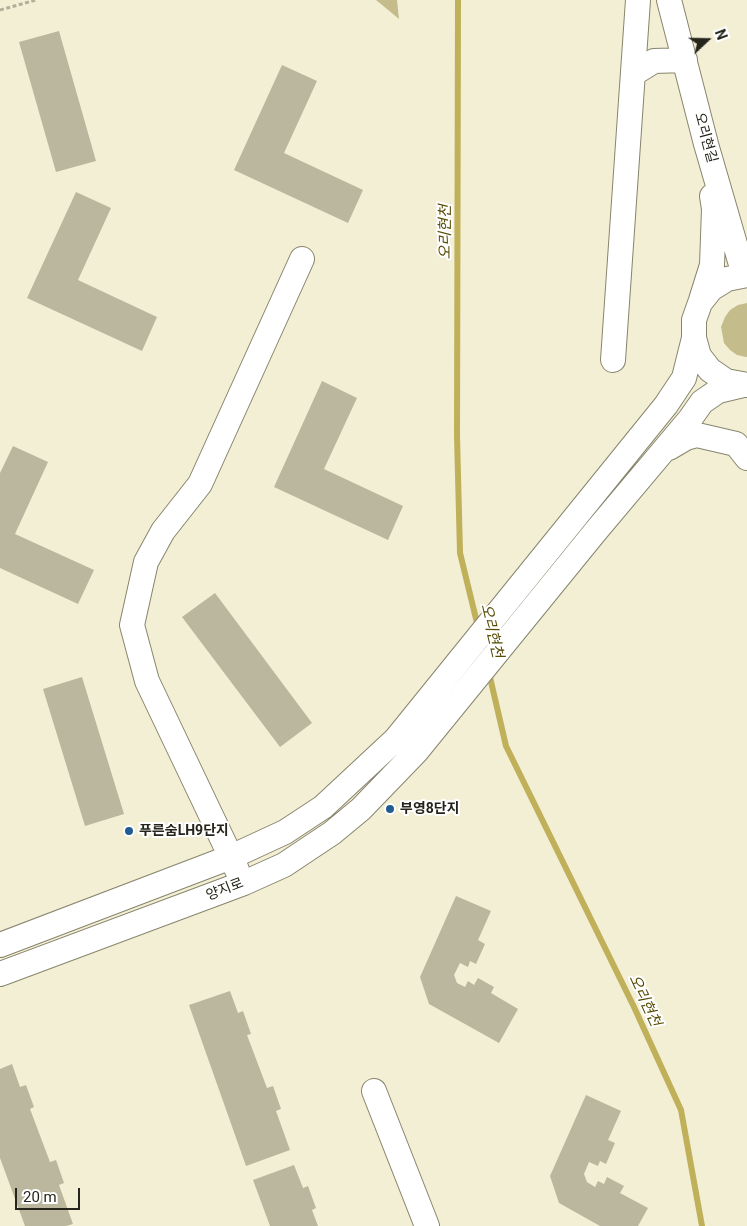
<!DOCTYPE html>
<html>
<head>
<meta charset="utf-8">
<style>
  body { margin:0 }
  #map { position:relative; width:747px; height:1226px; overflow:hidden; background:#f2efd5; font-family:Roboto,sans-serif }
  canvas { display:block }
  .north { position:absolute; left:682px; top:15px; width:50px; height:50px; -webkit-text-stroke:4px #fff; paint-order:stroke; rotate:69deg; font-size:14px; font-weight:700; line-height:20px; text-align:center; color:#26251b }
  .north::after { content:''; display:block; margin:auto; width:18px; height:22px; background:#26251b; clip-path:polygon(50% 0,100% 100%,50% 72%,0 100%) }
  .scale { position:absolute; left:15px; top:1188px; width:65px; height:22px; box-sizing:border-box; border:2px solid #26251b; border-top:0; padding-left:6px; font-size:15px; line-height:18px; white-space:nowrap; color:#26251b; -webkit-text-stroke:4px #fff; paint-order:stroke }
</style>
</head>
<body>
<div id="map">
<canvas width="747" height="1226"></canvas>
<div class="north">N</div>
<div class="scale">20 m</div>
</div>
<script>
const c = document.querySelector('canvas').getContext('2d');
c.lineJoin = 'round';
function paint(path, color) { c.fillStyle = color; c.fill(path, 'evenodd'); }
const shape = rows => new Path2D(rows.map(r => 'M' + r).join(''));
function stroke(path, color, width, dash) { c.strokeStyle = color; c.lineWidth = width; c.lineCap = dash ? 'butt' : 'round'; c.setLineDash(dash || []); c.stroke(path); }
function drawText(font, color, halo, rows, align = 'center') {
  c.font = font + ' Roboto,"Noto Sans KR",sans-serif'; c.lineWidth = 4; c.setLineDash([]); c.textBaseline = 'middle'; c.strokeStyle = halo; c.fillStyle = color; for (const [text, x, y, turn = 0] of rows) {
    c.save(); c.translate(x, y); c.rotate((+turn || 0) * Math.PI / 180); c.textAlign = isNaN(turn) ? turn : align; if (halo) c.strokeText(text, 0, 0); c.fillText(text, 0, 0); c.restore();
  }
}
paint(shape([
  [376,0,397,0,399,19],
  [747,303,747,357,746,357,737,355,730,350,724,343,721,327,725,317,730,310,738,305]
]), '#c4bc8a');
stroke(shape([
  [458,0,457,436,460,553,478,627],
  [489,673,506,746,634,1007,681,1110,702,1226]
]), '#bfb059', 6);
paint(shape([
  [59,31,96,161,56,172,19,42],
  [282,65,317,81,284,153,363,190,348,223,234,170],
  [76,192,111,208,78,280,157,317,142,351,27,298],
  [322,381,357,398,324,469,403,506,388,540,274,487],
  [13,446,48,462,15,534,94,570,78,604,0,568,0,473],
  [215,593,312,723,280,747,182,617],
  [82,677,124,814,85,826,43,689],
  [456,896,491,911,478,940,485,944,476,964,470,961,468,967,460,963,454,975,457,983,465,987,468,981,474,985,478,978,494,987,491,993,518,1009,499,1043,429,1004,420,977],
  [230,991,238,1013,243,1011,251,1034,247,1035,267,1088,273,1086,281,1109,276,1111,290,1150,246,1166,189,1005],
  [12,1064,20,1087,26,1085,34,1107,30,1109,50,1162,56,1160,64,1183,59,1185,73,1224,66,1226,25,1226,0,1158,0,1069],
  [586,1095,621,1111,608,1140,615,1143,606,1164,600,1161,598,1166,589,1162,584,1174,587,1182,595,1187,598,1181,604,1184,607,1177,624,1186,620,1193,648,1208,638,1226,600,1226,559,1203,550,1176],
  [294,1165,303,1188,308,1186,316,1208,312,1210,318,1226,270,1226,253,1180]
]), '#bbb79e');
const minor = shape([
  [669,0,706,144,744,275],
  [633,74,654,61,685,60],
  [747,275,727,279,711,289,700,303,694,320,694,338,699,356,710,370,726,381,747,385],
  [701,300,712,265,714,209,712,196],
  [613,360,638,0],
  [669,448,686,438,697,435,736,444,747,458],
  [237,870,147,681,132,625,146,562,163,531,200,484,302,259],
  [0,945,231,857,285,832,323,807,396,739,666,405,684,378,694,338],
  [0,974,244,883,284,865,332,833,361,809,416,752,595,532,690,419,702,402,718,391,743,385],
  [374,1091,427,1226]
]);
stroke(minor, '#88856d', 26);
stroke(shape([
  [0,10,36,0]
]), '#b2b09b', 3, [4, 2.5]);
stroke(minor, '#fff', 24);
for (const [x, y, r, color] of [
  [390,809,5,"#215b92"],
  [129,831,5,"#215b92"]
]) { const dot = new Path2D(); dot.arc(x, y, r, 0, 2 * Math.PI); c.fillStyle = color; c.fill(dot); stroke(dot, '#fff', 2); }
drawText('14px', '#26251b', '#fff', [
  ["오리현길",705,138,75],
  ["양지로",225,890,-21]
]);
drawText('bold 14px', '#26251b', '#fff', [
  ["부영8단지",400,809],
  ["푸른숨LH9단지",139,831]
], 'left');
drawText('italic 15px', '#574c05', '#fff', [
  ["오리현천",446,232,-90],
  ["오리현천",491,631,77],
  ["오리현천",644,1001,65]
]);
</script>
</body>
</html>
